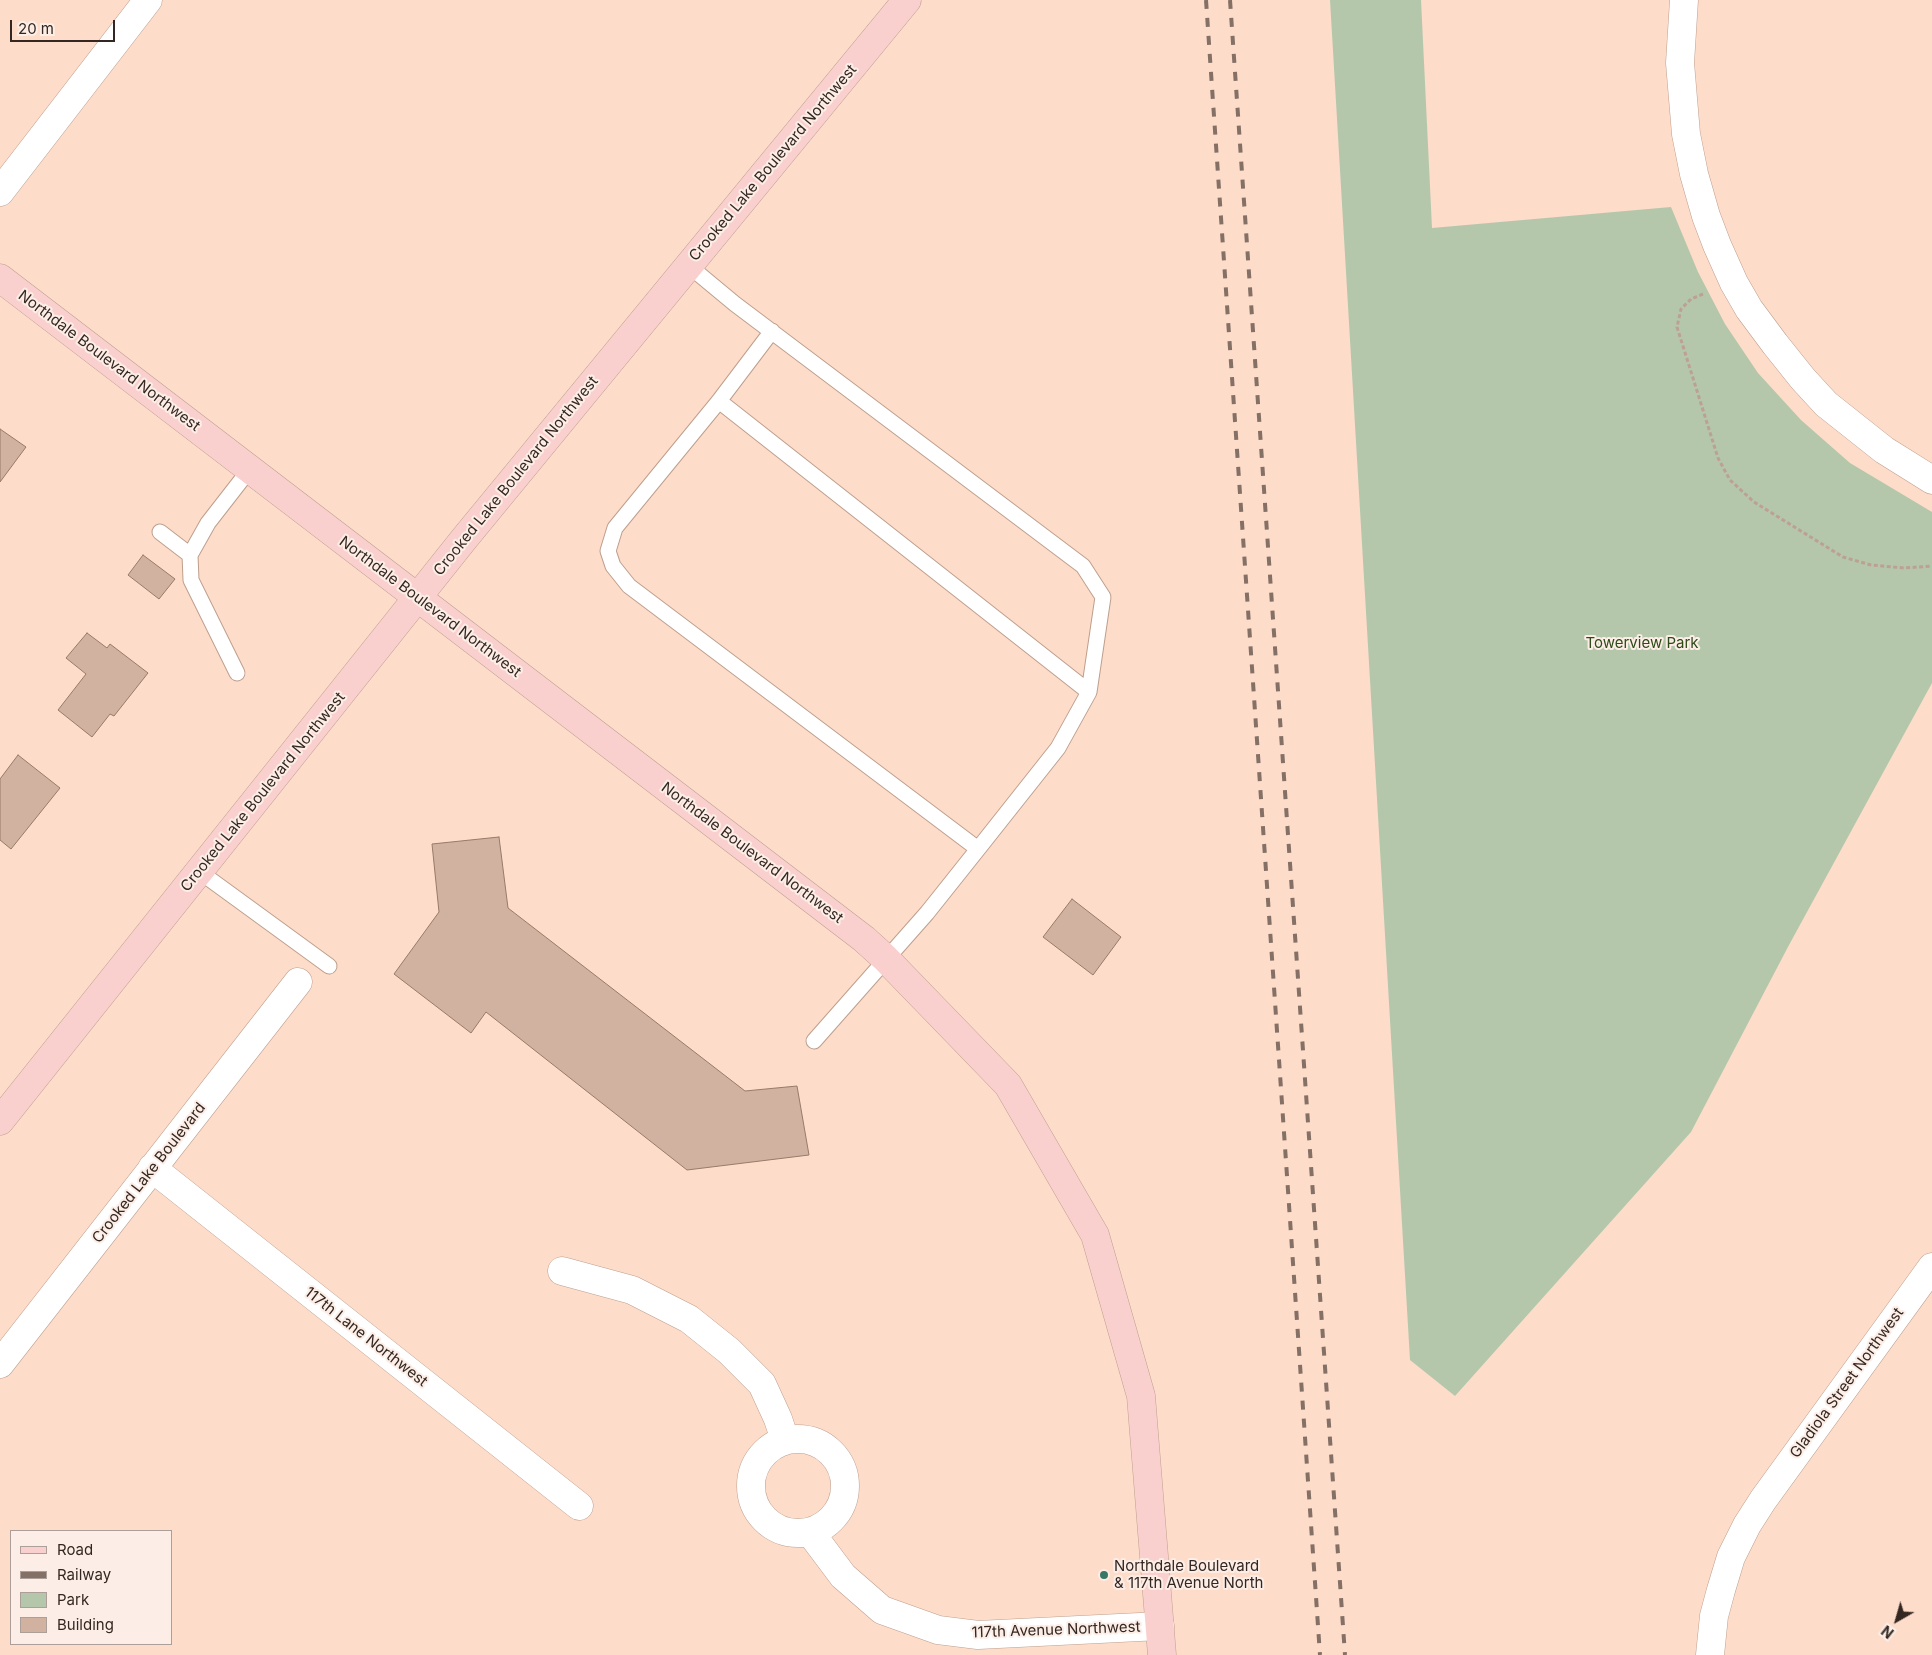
<!DOCTYPE html>
<html>
<head>
<meta charset="utf-8">
<style>
  body { margin:0 }
  #map { position:relative; width:1932px; height:1655px; overflow:hidden; background:#fddcca; font-family:Inter,sans-serif }
  canvas { display:block }
  .legend { position:absolute; left:10px; top:1530px; width:162px; height:115px; box-sizing:border-box; background:#fceee7; border:1px solid #ac9e98; margin:0; padding:6px 9px; list-style:none; font-size:15px; color:#342721 }
  .legend li { display:flex; align-items:center; gap:10px; height:25px }
  .legend b { width:25px; border:1px solid #ac9e98 }
  .north { position:absolute; left:1872px; top:1595px; width:50px; height:50px; -webkit-text-stroke:4px #fceee7; paint-order:stroke; rotate:218deg; font-size:14px; font-weight:700; line-height:20px; text-align:center; color:#342721 }
  .north::after { content:''; display:block; margin:auto; width:18px; height:22px; background:#342721; clip-path:polygon(50% 0,100% 100%,50% 72%,0 100%) }
  .scale { position:absolute; left:10px; top:20px; width:105px; height:22px; box-sizing:border-box; border:2px solid #342721; border-top:0; padding-left:6px; font-size:15px; line-height:18px; white-space:nowrap; color:#342721; -webkit-text-stroke:4px #fceee7; paint-order:stroke }
</style>
</head>
<body>
<div id="map">
<canvas width="1932" height="1655"></canvas>
<ul class="legend">
<li><b style="height:6px;background:#fad0ce"></b>Road</li>
<li><b style="height:6px;background:#857065"></b>Railway</li>
<li><b style="height:14px;background:#b5c7ab"></b>Park</li>
<li><b style="height:14px;background:#d1b19f"></b>Building</li>
</ul>
<div class="north">N</div>
<div class="scale">20 m</div>
</div>
<script>
const c = document.querySelector('canvas').getContext('2d');
c.lineJoin = 'round';
function paint(path, color) { c.fillStyle = color; c.fill(path, 'evenodd'); }
const shape = rows => new Path2D(rows.map(r => 'M' + r).join(''));
function stroke(path, color, width, dash) { c.strokeStyle = color; c.lineWidth = width; c.lineCap = dash ? 'butt' : 'round'; c.setLineDash(dash || []); c.stroke(path); }
function drawText(font, color, halo, rows, align = 'center') {
  c.font = font + ' Inter,sans-serif'; c.lineWidth = 4; c.setLineDash([]); c.textBaseline = 'middle'; c.strokeStyle = halo; c.fillStyle = color; for (const [text, x, y, turn = 0] of rows) {
    c.save(); c.translate(x, y); c.rotate((+turn || 0) * Math.PI / 180); c.textAlign = isNaN(turn) ? turn : align; if (halo) c.strokeText(text, 0, 0); c.fillText(text, 0, 0); c.restore();
  }
}
paint(shape([
  [1330,0,1421,0,1432,228,1671,207,1698,272,1725,324,1758,373,1801,420,1850,463,1932,512,1932,683,1789,945,1691,1132,1455,1396,1410,1360]
]), '#b5c7ab');
const building = shape([
  [0,429,26,447,0,482,0,429],
  [143,555,175,579,159,599,128,575,143,555],
  [87,633,107,648,110,644,148,673,114,716,110,714,92,737,58,710,86,674,66,658,87,633],
  [18,755,60,788,11,849,0,840,0,779,18,755],
  [499,837,508,908,745,1091,797,1086,809,1155,687,1170,486,1012,471,1033,394,974,439,912,432,844,499,837],
  [1072,899,1121,937,1093,975,1043,937,1072,899]
]);
paint(building, '#d1b19f');
stroke(building, '#987a69', 1);
const lane = shape([
  [688,265,735,304,1083,566,1103,597,1089,692],
  [719,401,772,331],
  [160,532,190,555],
  [237,673,191,580,190,555,208,523,250,469],
  [200,872,329,966],
  [814,1041,927,913,978,849,1058,748,1089,692,719,401,615,528,608,551,613,566,629,586,978,849]
]);
const street = shape([
  [1684,0,1680,63,1686,134,1694,174,1706,216,1717,245,1734,283,1749,309,1775,344,1803,379,1826,404,1884,450,1932,480],
  [0,192,148,0],
  [152,1168,579,1506],
  [562,1271,632,1290,689,1319,729,1351,762,1384,778,1419,785,1440],
  [0,1364,298,982],
  '751 1486a47 47 0 1 1 94 0a47 47 0 1 1-94 0Z',
  [810,1532,843,1576,882,1610,938,1630,978,1635,1160,1626],
  [1710,1655,1714,1616,1721,1590,1731,1557,1747,1525,1763,1500,1932,1267]
]);
const secondary = shape([
  [0,278,864,939,885,958,1008,1085,1095,1235,1141,1396,1162,1655],
  [0,1121,464,539,907,0]
]);
stroke(lane, '#be9f8d', 17);
stroke(street, '#be9f8d', 29);
stroke(secondary, '#be9f8d', 29);
stroke(shape([
  [1703,294,1691,299,1681,309,1677,327,1718,458,1730,480,1754,502,1843,557,1871,565,1904,568,1932,566]
]), '#bca193', 3, [4, 2.5]);
stroke(lane, '#fff', 15);
stroke(street, '#fff', 28);
stroke(secondary, '#fad0ce', 28);
stroke(shape([
  [1206,0,1320,1655],
  [1230,0,1345,1655]
]), '#857065', 4, [9, 9]);
for (const [x, y, r, color] of [
  [1104,1575,5,"#397864"]
]) { const dot = new Path2D(); dot.arc(x, y, r, 0, 2 * Math.PI); c.fillStyle = color; c.fill(dot); stroke(dot, '#fceee7', 2); }
drawText('15px', '#342721', '#fceee7', [
  ["Crooked Lake Boulevard Northwest",773,163,-50],
  ["Northdale Boulevard Northwest",109,361,37],
  ["Crooked Lake Boulevard Northwest",516,476,-51],
  ["Northdale Boulevard Northwest",430,607,37],
  ["Crooked Lake Boulevard Northwest",263,792,-51],
  ["Northdale Boulevard Northwest",752,853,37],
  ["Crooked Lake Boulevard",149,1173,-52],
  ["117th Lane Northwest",366,1337,38],
  ["Gladiola Street Northwest",1847,1383,-54],
  ["117th Avenue Northwest",1056,1630,-2]
]);
drawText('15px', '#2d4b18', '#fceee7', [
  ["Towerview Park",1642,643]
]);
drawText('15px', '#342721', '#fceee7', [
  ["Northdale Boulevard",1114,1566],
  ["& 117th Avenue North",1114,1583]
], 'left');
</script>
</body>
</html>
